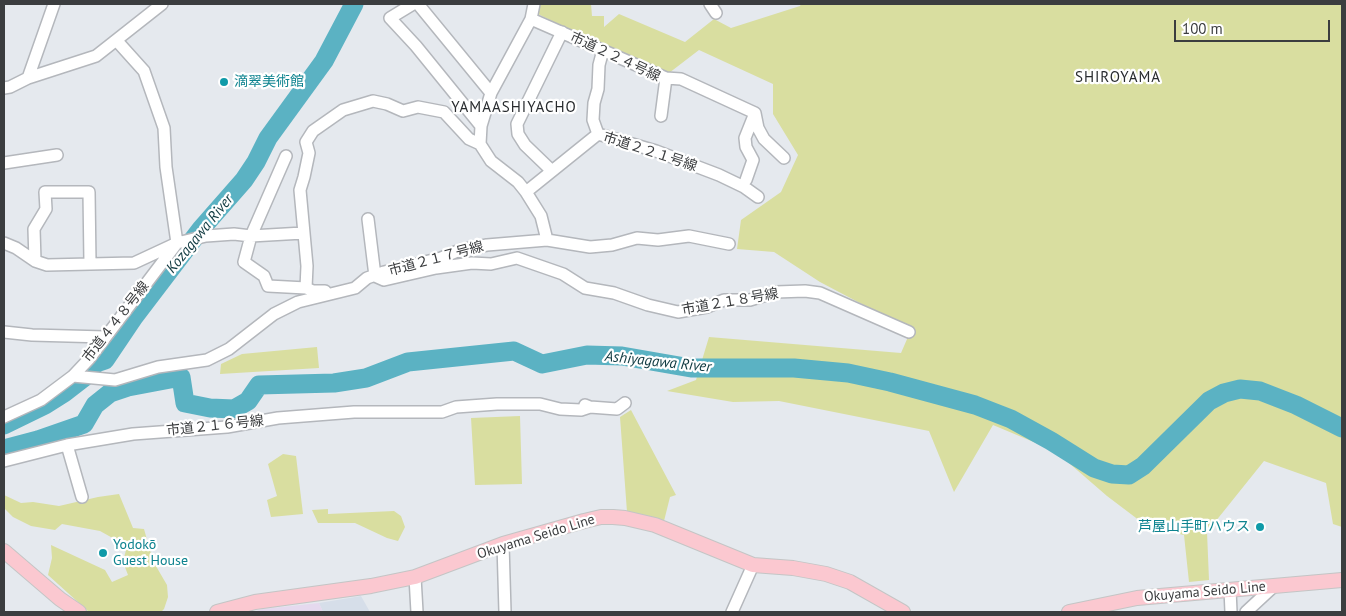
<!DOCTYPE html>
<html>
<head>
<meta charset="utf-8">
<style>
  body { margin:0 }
  #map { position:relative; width:1346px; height:616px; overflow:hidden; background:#e5e9ee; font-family:"PT Sans",sans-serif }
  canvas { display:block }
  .frame { position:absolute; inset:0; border:5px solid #3b3d3f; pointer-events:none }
  .scale { position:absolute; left:1174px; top:20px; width:156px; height:22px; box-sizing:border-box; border:2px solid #3b3d3f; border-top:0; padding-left:6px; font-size:15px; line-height:18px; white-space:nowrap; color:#3b3d3f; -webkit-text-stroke:4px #fff; paint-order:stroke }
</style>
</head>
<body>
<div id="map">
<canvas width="1346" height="616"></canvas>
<div class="frame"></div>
<div class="scale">100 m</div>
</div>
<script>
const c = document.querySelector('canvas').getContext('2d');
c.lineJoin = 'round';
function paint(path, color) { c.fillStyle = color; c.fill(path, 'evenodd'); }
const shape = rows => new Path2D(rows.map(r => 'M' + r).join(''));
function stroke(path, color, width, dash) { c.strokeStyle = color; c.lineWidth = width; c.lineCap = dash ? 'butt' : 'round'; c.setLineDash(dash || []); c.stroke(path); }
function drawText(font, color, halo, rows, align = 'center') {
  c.font = font + ' "PT Sans","Noto Sans JP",sans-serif'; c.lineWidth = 4.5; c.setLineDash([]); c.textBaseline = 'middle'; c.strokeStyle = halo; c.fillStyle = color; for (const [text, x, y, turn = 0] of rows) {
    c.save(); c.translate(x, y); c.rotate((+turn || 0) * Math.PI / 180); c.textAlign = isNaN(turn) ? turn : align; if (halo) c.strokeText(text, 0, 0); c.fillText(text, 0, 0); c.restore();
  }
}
paint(shape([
  [361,596,370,612,323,612,319,603]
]), '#d6dee9');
paint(shape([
  [319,603,323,612,252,612,263,609]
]), '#e5d9ee');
paint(shape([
  [539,4,591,4,592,16,604,16,604,27,619,14,685,42,714,19,731,28,800,6,801,4,1342,4,1342,527,1333,524,1326,483,1264,461,1207,532,1209,580,1189,582,1184,535,1148,527,1107,496,1055,451,993,425,954,492,929,431,779,401,733,402,667,391,696,380,709,337,901,353,911,330,820,282,774,252,737,249,741,220,781,192,798,155,773,114,773,84,699,50,669,73,589,40,538,14],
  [317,347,319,368,220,374,221,364,242,354],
  [631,410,676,495,670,497,664,521,627,512,620,417],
  [520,416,522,484,475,485,471,418],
  [283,454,296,456,303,514,271,517,267,500,277,496,268,464],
  [119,494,133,528,144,529,153,561,167,585,168,597,164,609,161,612,89,612,48,575,52,558,51,545,105,570,112,582,128,575,123,562,127,546,100,531,62,524,55,530,31,526,13,517,4,508,4,495,21,503,33,502,59,506,98,497],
  [328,509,328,514,394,511,401,516,405,527,398,541,387,538,355,523,318,523,312,510]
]), '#d9dea0');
stroke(shape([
  [4,425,45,405,64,393,86,376,96,363,105,360,134,317,201,229,244,180,256,162,268,138,324,61,354,4],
  [4,449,38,440,84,424,95,405,110,393,128,387,181,377,185,403,210,408,234,409,248,401,259,385,334,383,366,378,408,362,514,351,542,364,587,355,622,356,691,368,794,368,848,373,890,382,975,405,1011,419,1051,441,1094,468,1112,474,1129,475,1143,466,1209,401,1224,393,1240,389,1260,391,1296,405,1342,428]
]), '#5bb2c3', 19);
const minor = shape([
  [413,4,390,18,416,46,481,126],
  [418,4,491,93],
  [710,4,716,13],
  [531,19,666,78,661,116],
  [28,78,54,4],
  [666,78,681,79,755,113,745,138,746,147,753,160,746,180],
  [4,88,10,87,28,78,96,56,162,4],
  [755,113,758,128,764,139,784,158],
  [598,134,593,120,594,103,598,89,599,65,603,50],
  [4,163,57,155],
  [552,171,525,145,518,134,517,124,562,32],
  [526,192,598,134,656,151,719,175,744,187,758,197],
  [368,219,375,276,384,280,436,268,472,263,491,264,517,258,563,274,585,288,614,293,648,305,678,312,707,307,724,300,750,300,776,292,805,291,820,293,909,332],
  [251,236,286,156],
  [251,236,303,233],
  [547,240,590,247,612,245,637,238,658,240,689,236,729,244],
  [4,243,16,248,35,261,47,265,134,263,177,243,206,236,234,234,251,236,244,262,264,276,268,286,306,288],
  [35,261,34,229,46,209,45,192,89,192,90,263],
  [325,291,313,291,306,288,307,266,300,190,304,177,309,153,306,142,313,131,343,110,373,101,387,104,403,111,418,107,444,112,469,139,480,144],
  [4,332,32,335,105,337],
  [73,376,115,380,158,367,207,360,229,349,274,314,298,302,355,288,367,278,384,272,441,258,460,250,487,245,547,240,541,216,526,192,518,182,491,161,480,144,481,126,491,93,531,19,534,4],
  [585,405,590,407,617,409,625,403],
  [4,417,41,400,73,376,89,359,177,243,166,167,164,128,144,71,117,41],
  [67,445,82,497],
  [4,461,67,445,133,434,227,427,278,418,354,412,442,412,456,407,497,404,540,404,560,409,581,410,590,407],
  [503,544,505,612],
  [415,577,417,612],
  [1230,589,1231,612],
  [732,612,753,565],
  [1246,612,1274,586]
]);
const major = shape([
  [4,551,60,599,79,612],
  [217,612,255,602,371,586,415,577,503,544,584,521,601,517,613,517,625,518,655,525,753,565,793,568,826,574,850,582,903,612],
  [1069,612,1137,598,1342,580]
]);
stroke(minor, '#b4b7bc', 14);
stroke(major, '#c4c5c5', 16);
stroke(minor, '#fff', 11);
stroke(major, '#fbc8d0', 14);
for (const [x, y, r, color] of [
  [224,82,5,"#0f9aa8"],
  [1260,527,5,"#0f9aa8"],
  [103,553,5,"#0f9aa8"]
]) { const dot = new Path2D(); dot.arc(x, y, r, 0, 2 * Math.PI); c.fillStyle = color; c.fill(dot); stroke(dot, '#fff', 2); }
drawText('14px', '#3b3d3f', '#fff', [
  ["市道２２４号線",615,57,25],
  ["市道２２１号線",650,152,18],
  ["市道２１７号線",436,259,-15],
  ["市道２１８号線",730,302,-10],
  ["市道４４８号線",116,322,-52],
  ["市道２１６号線",215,426,-6],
  ["Okuyama Seido Line",536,537,-17],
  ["Okuyama Seido Line",1205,592,-5]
]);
drawText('14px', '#0d838f', '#fff', [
  ["滴翠美術館",234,82],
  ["芦屋山手町ハウス",1250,527,"right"],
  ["Yodokō",113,545],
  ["Guest House",113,561]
], 'left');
c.letterSpacing = '1px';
drawText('15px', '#282b2e', '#fff', [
  ["SHIROYAMA",1118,78],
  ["YAMAASHIYACHO",514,108]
]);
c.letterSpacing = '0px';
drawText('italic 15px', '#103a41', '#fff', [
  ["Kozagawa River",200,234,-51],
  ["Ashiyagawa River",658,362,6]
]);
</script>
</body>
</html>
